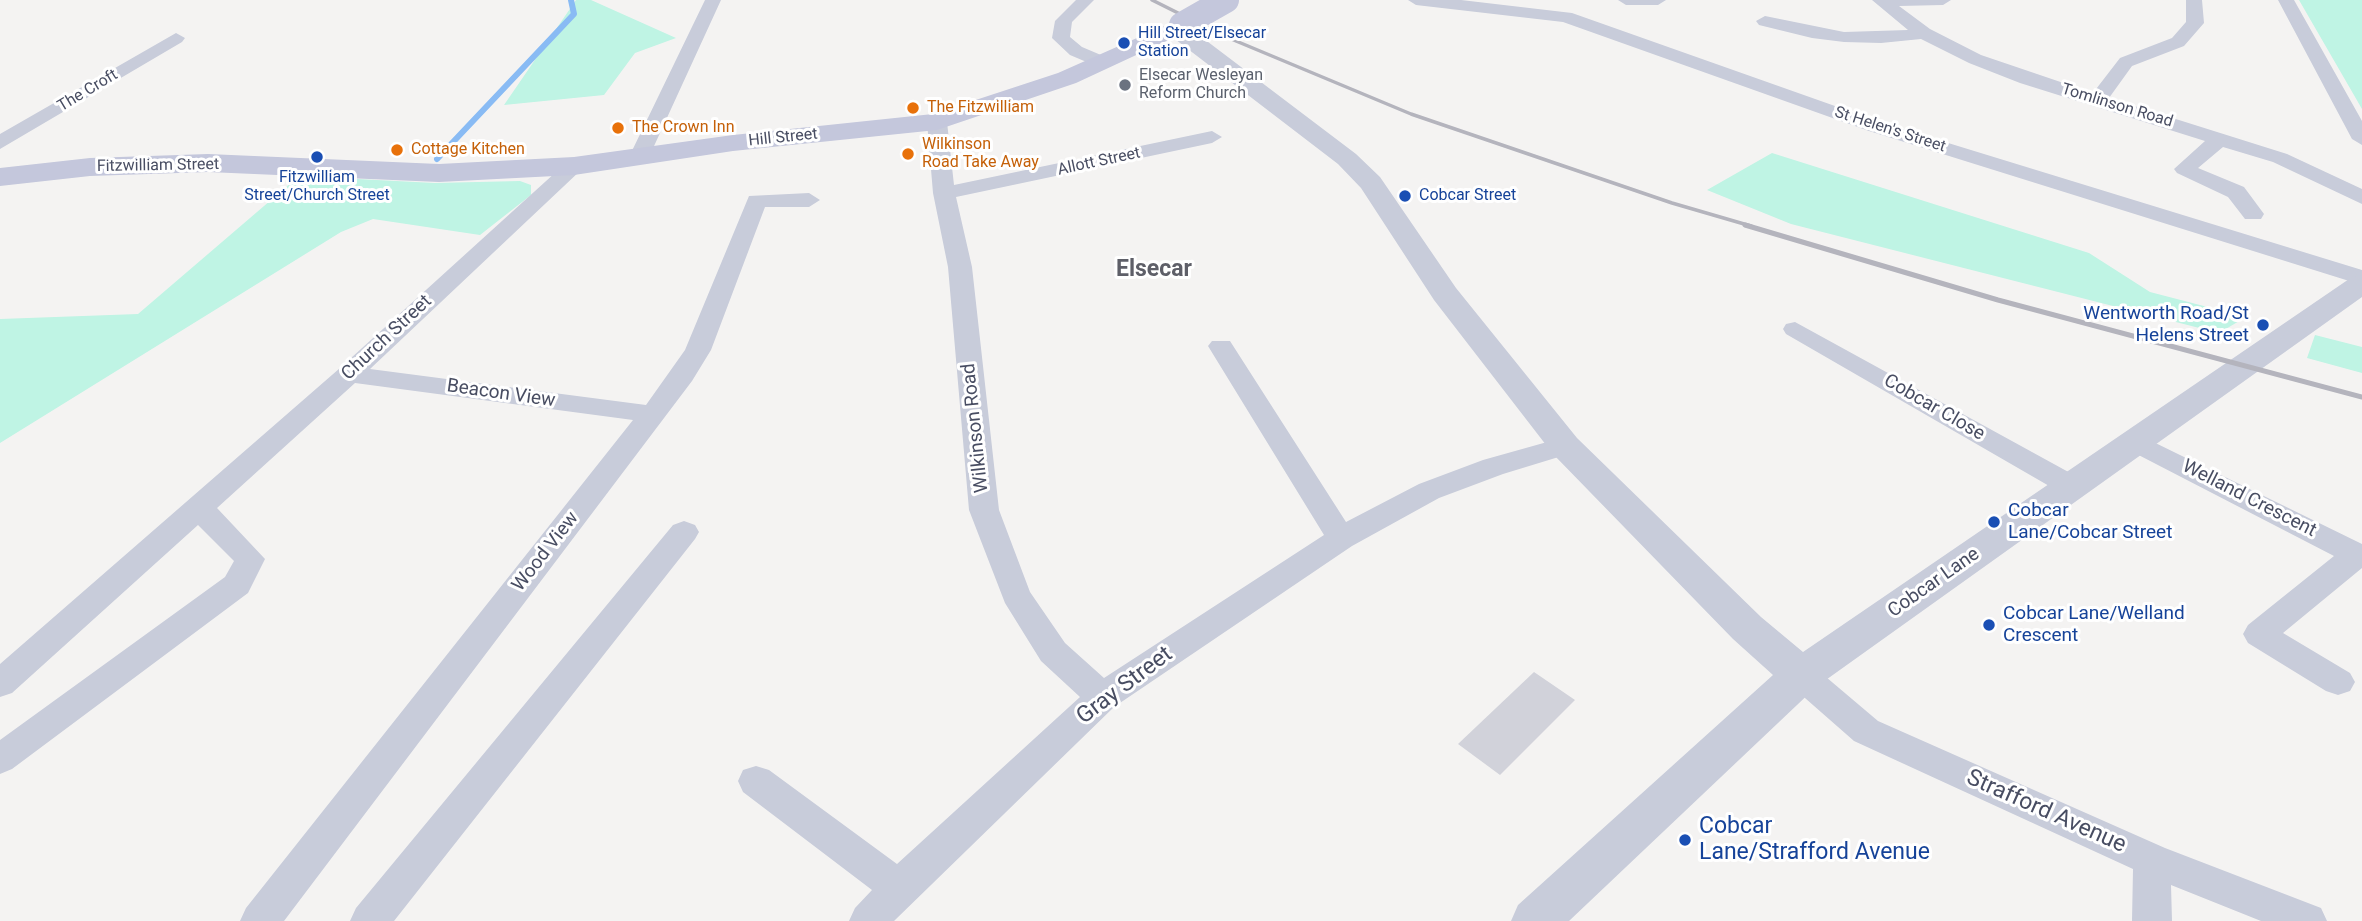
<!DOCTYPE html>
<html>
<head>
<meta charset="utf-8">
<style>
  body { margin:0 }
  canvas { display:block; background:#f4f3f2 }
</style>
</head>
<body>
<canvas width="2362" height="921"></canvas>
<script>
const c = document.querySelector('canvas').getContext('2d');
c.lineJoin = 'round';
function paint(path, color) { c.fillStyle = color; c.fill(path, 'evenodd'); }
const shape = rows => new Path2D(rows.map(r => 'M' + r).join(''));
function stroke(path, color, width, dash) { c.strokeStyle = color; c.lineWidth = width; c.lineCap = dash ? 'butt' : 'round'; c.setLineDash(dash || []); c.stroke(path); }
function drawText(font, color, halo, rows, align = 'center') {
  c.font = font + ' Roboto,sans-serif'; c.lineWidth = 6; c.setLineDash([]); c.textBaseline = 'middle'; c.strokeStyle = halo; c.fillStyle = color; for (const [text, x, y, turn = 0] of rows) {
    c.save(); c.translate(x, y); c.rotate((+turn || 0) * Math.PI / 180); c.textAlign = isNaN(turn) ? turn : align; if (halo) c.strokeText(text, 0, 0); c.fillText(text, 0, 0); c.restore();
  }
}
paint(shape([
  [576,0,591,0,676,38,635,53,604,95,504,105],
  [2299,0,2362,0,2362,109],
  [1772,153,2089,253,2150,292,2246,317,2219,333,1791,224,1707,190],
  [299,176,435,183,520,181,531,185,531,195,480,235,373,219,341,232,0,443,0,319,138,314],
  [2315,335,2362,347,2362,373,2307,358]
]), '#bff4e4');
stroke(shape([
  [437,159,574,14,571,0]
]), '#89bbf4', 6);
paint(shape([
  [1534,672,1575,700,1500,775,1458,744]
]), '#d1d2da');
paint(shape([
  [705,0,721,0,649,157,646,161,632,161,629,157,705,0],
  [1076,0,1094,0,1072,22,1070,37,1082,47,1108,58,1111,62,1108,66,1096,66,1070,55,1052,38,1055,21,1076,0],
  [1408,0,1461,0,1572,13,1883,123,2362,270,2362,285,1869,131,1563,22,1416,5,1408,0],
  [1618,0,1666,0,1658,5,1626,5,1618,0],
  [1872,0,1951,0,1943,5,1899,6,1930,29,1981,55,2093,93,2120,58,2172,38,2186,22,2186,0,2202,0,2204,23,2184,46,2132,66,2109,98,2287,154,2362,189,2362,204,2273,162,2223,147,2198,168,2244,187,2264,214,2261,219,2245,219,2228,197,2177,173,2174,169,2205,141,2020,83,1969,63,1921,39,1881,43,1844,42,1812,38,1759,25,1756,21,1765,16,1844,32,1908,30,1872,0],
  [2278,0,2294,0,2362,121,2362,145,2352,139,2278,0],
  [176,33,185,38,182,42,0,149,0,134,176,33],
  [937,116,947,122,954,185,1212,131,1222,137,1212,143,956,197,972,267,999,510,1030,592,1065,643,1104,678,1324,535,1208,346,1212,341,1230,341,1346,522,1419,484,1483,460,1565,437,1575,440,1579,446,1575,452,1503,474,1439,498,1352,546,1114,707,894,921,849,921,855,908,872,890,743,792,738,781,743,770,756,766,769,770,897,864,1080,697,1041,661,1005,603,969,510,948,267,933,193,927,122,937,116],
  [574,160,584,166,581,170,370,369,646,405,685,350,749,196,809,193,820,200,809,207,765,207,711,350,692,381,284,921,240,921,246,908,633,420,355,383,217,508,265,559,248,593,12,769,0,774,0,740,225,577,234,561,198,525,12,693,0,697,0,664,340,368,567,162,574,160],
  [1795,322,2083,480,2087,487,2083,494,2073,497,2063,494,1786,334,1783,329,1786,324,1795,322],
  [2135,433,2362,544,2362,568,2283,633,2350,673,2355,682,2350,691,2338,695,2326,691,2248,643,2243,634,2248,625,2334,556,2125,448,2121,442,2125,436,2135,433],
  [684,521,695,525,699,532,695,539,394,921,350,921,356,908,673,525,684,521],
  [1801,662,1813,666,1878,721,2165,848,2321,908,2327,921,2261,921,2171,885,2172,921,2132,921,2133,869,1854,741,1789,684,1784,675,1789,666,1801,662]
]), '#c8ccda');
paint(shape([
  [1175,21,1183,23,1356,154,1380,177,1456,288,1577,438,1761,617,1803,652,2352,277,2362,274,2362,297,1816,687,1569,921,1511,921,1518,905,1773,675,1733,639,1553,454,1434,300,1361,188,1338,164,1167,33,1164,28,1175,21]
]), '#c8ccda');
paint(shape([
  [1182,18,1190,20,1194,25,1190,30,1076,83,937,130,733,151,574,175,439,182,208,172,90,176,0,186,0,168,90,158,208,154,439,164,574,157,733,135,933,114,1058,73,1182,18]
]), '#c4c7dc');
stroke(shape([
  [1152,0,1224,36,1411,114,1672,203,1751,226]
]), '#b4b4bd', 3.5);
stroke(shape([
  [1745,225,1998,300,2362,397]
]), '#b4b4bd', 5);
stroke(shape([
  [1182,25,1226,0]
]), '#c4c7dc', 26);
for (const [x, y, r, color] of [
  [1124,43,7,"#1a4fb4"],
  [1125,85,7,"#6b7280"],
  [913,108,7,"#e8710a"],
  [618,128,7,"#e8710a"],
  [397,150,7,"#e8710a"],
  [908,154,7,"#e8710a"],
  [317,157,7,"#1a4fb4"],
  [1405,196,7,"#1a4fb4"],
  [2263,325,7,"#1a4fb4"],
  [1994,522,7,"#1a4fb4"],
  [1989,625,7,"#1a4fb4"],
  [1685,840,7,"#1a4fb4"]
]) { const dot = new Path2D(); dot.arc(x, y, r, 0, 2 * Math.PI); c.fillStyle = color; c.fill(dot); stroke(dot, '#fff', 2.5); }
drawText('16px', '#164399', '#fff', [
  ["Hill Street/Elsecar",1138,34],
  ["Station",1138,52],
  ["Fitzwilliam",317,178,"center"],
  ["Street/Church Street",317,196,"center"],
  ["Cobcar Street",1419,196]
], 'left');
drawText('16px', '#5b616d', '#fff', [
  ["Elsecar Wesleyan",1139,76],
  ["Reform Church",1139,94]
], 'left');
drawText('16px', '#484d62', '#fff', [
  ["The Croft",88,91,-31],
  ["Tomlinson Road",2117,106,17],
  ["St Helen's Street",1890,130,18],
  ["Hill Street",783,138,-6],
  ["Allott Street",1099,162,-12],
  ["Fitzwilliam Street",158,166,-1]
]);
drawText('16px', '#c56008', '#fff', [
  ["The Fitzwilliam",927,108],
  ["The Crown Inn",632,128],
  ["Wilkinson",922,145],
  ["Road Take Away",922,163],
  ["Cottage Kitchen",411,150]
], 'left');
drawText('19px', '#164399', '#fff', [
  ["Wentworth Road/St",2249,314,"right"],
  ["Helens Street",2249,336,"right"],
  ["Cobcar",2008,511],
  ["Lane/Cobcar Street",2008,533],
  ["Cobcar Lane/Welland",2003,614],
  ["Crescent",2003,636]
], 'left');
drawText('19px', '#484d62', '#fff', [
  ["Church Street",387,338,-43],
  ["Beacon View",501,394,8],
  ["Cobcar Close",1934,408,30],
  ["Wilkinson Road",976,428,-96],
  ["Welland Crescent",2249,499,27],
  ["Wood View",546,552,-52],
  ["Cobcar Lane",1934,583,-35]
]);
drawText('bold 23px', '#5e5f68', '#fff', [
  ["Elsecar",1154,270]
]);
drawText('23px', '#484d62', '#fff', [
  ["Gray Street",1125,686,-37],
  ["Strafford Avenue",2046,812,24]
]);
drawText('23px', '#164399', '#fff', [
  ["Cobcar",1699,827],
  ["Lane/Strafford Avenue",1699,853]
], 'left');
</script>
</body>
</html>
